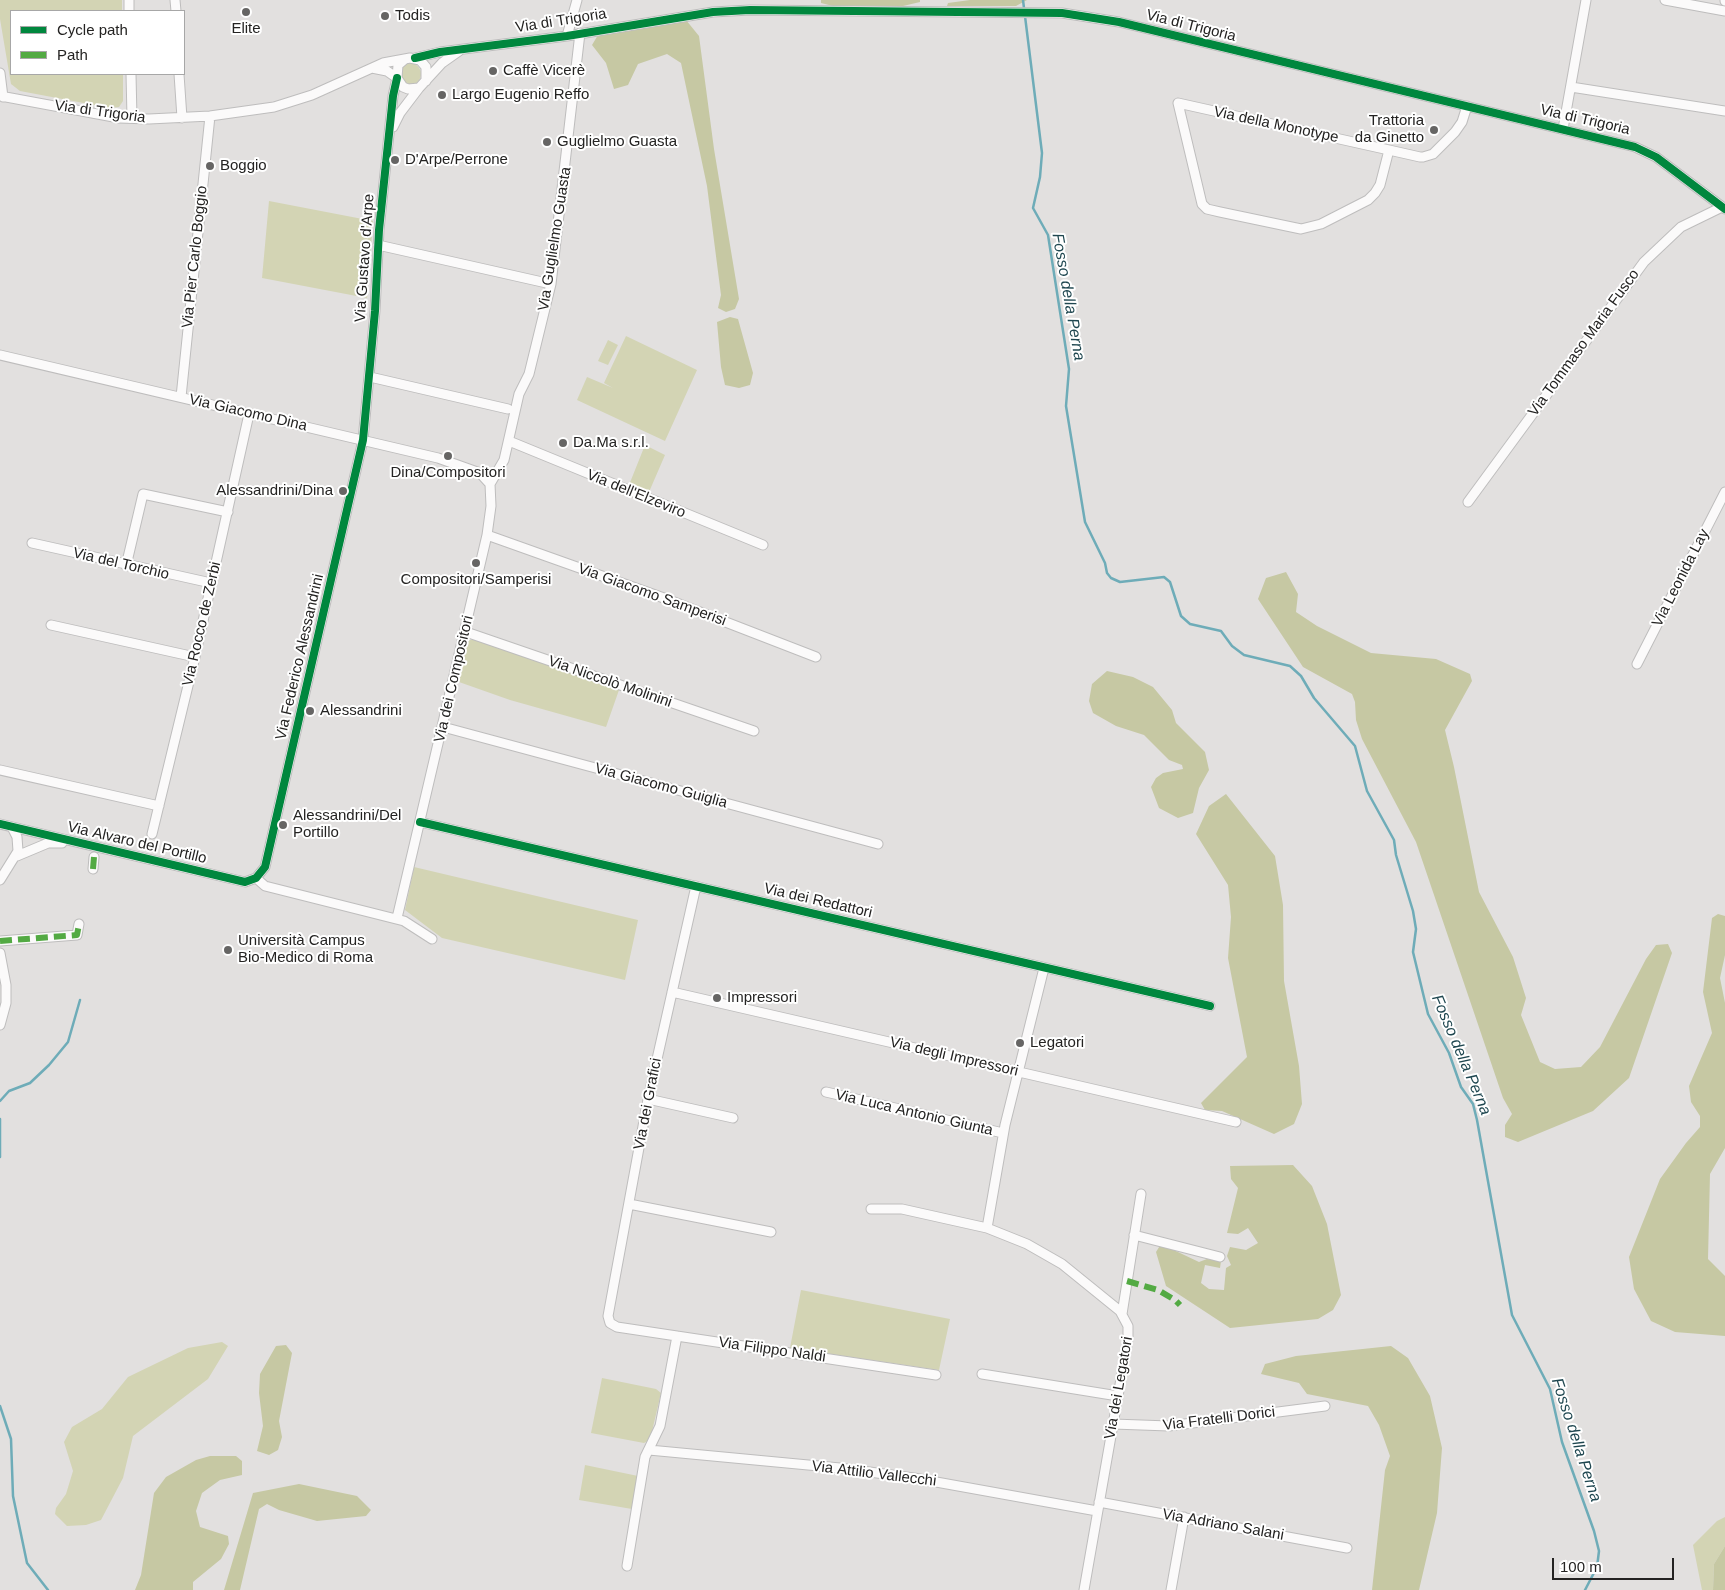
<!DOCTYPE html>
<html>
<head>
<meta charset="utf-8">
<style>
  body { margin:0 }
  #map { position:relative; width:1725px; height:1590px; overflow:hidden; background:#e2e0df; font-family:Arial,sans-serif }
  canvas { display:block }
  .legend { position:absolute; left:10px; top:10px; width:175px; height:65px; box-sizing:border-box; background:#fff; border:1px solid #a7a7a7; margin:0; padding:6px 9px; list-style:none; font-size:15px; color:#242322 }
  .legend li { display:flex; align-items:center; gap:10px; height:25px }
  .legend b { width:25px; border:1px solid #a7a7a7 }
  .scale { position:absolute; left:1552px; top:1558px; width:122px; height:22px; box-sizing:border-box; border:2px solid #242322; border-top:0; padding-left:6px; font-size:15px; line-height:18px; white-space:nowrap; color:#242322; -webkit-text-stroke:4px #fff; paint-order:stroke }
</style>
</head>
<body>
<div id="map">
<canvas width="1725" height="1590"></canvas>
<ul class="legend">
<li><b style="height:6px;background:#00873e"></b>Cycle path</li>
<li><b style="height:6px;background:#53aa43"></b>Path</li>
</ul>
<div class="scale">100 m</div>
</div>
<script>
const c = document.querySelector('canvas').getContext('2d');
c.lineJoin = 'round';
function paint(path, color) { c.fillStyle = color; c.fill(path, 'evenodd'); }
const shape = rows => new Path2D(rows.map(r => 'M' + r).join(''));
function stroke(path, color, width, dash) { c.strokeStyle = color; c.lineWidth = width; c.lineCap = dash ? 'butt' : 'round'; c.setLineDash(dash || []); c.stroke(path); }
function drawText(font, color, halo, rows, align = 'center') {
  c.font = font + ' Arial,sans-serif'; c.lineWidth = 4; c.setLineDash([]); c.textBaseline = 'middle'; c.strokeStyle = halo; c.fillStyle = color; for (const [text, x, y, turn = 0] of rows) {
    c.save(); c.translate(x, y); c.rotate((+turn || 0) * Math.PI / 180); c.textAlign = isNaN(turn) ? turn : align; if (halo) c.strokeText(text, 0, 0); c.fillText(text, 0, 0); c.restore();
  }
}
paint(shape([
  [0,0,122,0,122,11,11,11,11,74,123,74,123,101,119,107,110,108,20,91,11,84,0,19],
  '399 74a11 11 0 1 1 22 0a11 11 0 1 1-22 0Z',
  [269,201,373,221,367,298,262,278],
  [626,336,697,370,665,441,577,400,587,377,613,388,604,383],
  [608,340,618,345,608,365,598,361],
  [645,445,665,455,649,492,629,485],
  [474,639,619,690,606,727,510,700,459,682,467,641],
  [414,867,638,920,625,980,442,938,405,910],
  [801,1290,950,1319,939,1370,790,1348],
  [222,1342,228,1346,208,1379,133,1436,123,1478,101,1520,86,1525,67,1526,55,1514,56,1508,66,1494,73,1471,64,1442,72,1427,102,1409,128,1377,188,1348],
  [602,1378,656,1389,661,1393,650,1440,644,1443,591,1433],
  [585,1465,638,1476,632,1509,579,1500],
  [1725,1517,1725,1546,1714,1564,1713,1590,1702,1590,1693,1545,1717,1521]
]), '#d3d4b4');
paint(shape([
  [821,0,920,0,920,2,903,6,833,6,821,3],
  [970,0,1027,0,1016,6,947,6,948,3],
  [686,20,699,36,714,149,739,299,735,309,726,312,718,308,721,295,707,186,681,63,667,54,638,64,628,85,614,89,606,63,592,45,598,35],
  [730,317,738,319,753,373,750,385,739,388,725,385,721,367,717,322],
  [1286,572,1298,594,1296,612,1317,626,1371,653,1436,659,1470,674,1472,681,1445,730,1454,767,1479,892,1513,957,1526,998,1521,1015,1540,1062,1555,1069,1581,1067,1600,1047,1646,959,1656,945,1668,944,1672,953,1629,1078,1593,1111,1518,1142,1505,1137,1505,1125,1512,1114,1503,1098,1416,842,1362,739,1356,720,1355,702,1352,694,1303,667,1258,599,1266,578],
  [1107,671,1133,677,1153,687,1172,710,1176,723,1205,752,1209,770,1199,788,1193,813,1178,818,1159,808,1151,787,1156,778,1163,773,1183,769,1182,765,1169,760,1144,735,1116,726,1093,713,1089,701,1092,684],
  [1226,794,1275,856,1283,905,1284,981,1299,1066,1302,1104,1294,1124,1274,1134,1222,1111,1205,1110,1201,1103,1247,1057,1228,958,1231,917,1228,885,1196,834,1209,806],
  [1718,914,1725,916,1725,955,1720,978,1725,1003,1725,1148,1710,1174,1708,1259,1725,1276,1725,1336,1675,1332,1651,1321,1634,1289,1629,1257,1660,1179,1686,1143,1700,1127,1700,1116,1691,1102,1689,1086,1712,1033,1703,992,1712,918],
  [1293,1165,1312,1186,1327,1224,1341,1295,1333,1310,1318,1319,1230,1328,1166,1286,1156,1252,1161,1244,1199,1262,1207,1259,1221,1261,1220,1268,1205,1265,1201,1283,1209,1289,1224,1290,1226,1268,1231,1265,1227,1256,1230,1247,1246,1250,1258,1243,1248,1228,1238,1234,1227,1233,1238,1188,1231,1179,1230,1166],
  [286,1345,292,1353,279,1421,282,1437,278,1450,269,1455,257,1451,263,1426,259,1393,260,1374,276,1346],
  [1391,1346,1408,1358,1430,1396,1442,1448,1437,1513,1419,1590,1372,1590,1385,1470,1390,1456,1379,1425,1368,1406,1307,1394,1299,1383,1261,1374,1265,1364,1296,1356],
  [210,1456,236,1456,242,1461,242,1475,220,1480,202,1493,196,1511,200,1527,228,1536,229,1544,221,1559,193,1582,193,1590,135,1590,141,1575,154,1493,166,1477,196,1460],
  [299,1484,357,1496,371,1510,366,1516,317,1521,279,1510,267,1504,259,1509,240,1590,224,1590,253,1493],
  [1725,1546,1725,1590,1713,1590,1714,1564]
]), '#c6c8a3');
stroke(shape([
  [1023,0,1042,153,1040,177,1033,208,1048,235,1069,369,1066,406,1085,522,1105,563,1107,573,1111,578,1120,582,1164,577,1170,582,1181,616,1190,624,1221,631,1232,646,1244,655,1290,666,1301,676,1314,698,1355,746,1367,791,1394,840,1396,855,1413,911,1416,929,1413,952,1428,1014,1449,1053,1461,1087,1473,1104,1477,1120,1512,1315,1550,1389,1562,1442,1594,1531,1599,1551,1597,1567,1585,1590],
  [0,1101,9,1091,30,1083,49,1065,68,1042,80,1000],
  [0,1119,0,1157],
  [0,1406,11,1439,13,1496,27,1563,48,1590]
]), '#6eacb8', 2.5);
const minor = shape([
  [129,0,129,11],
  [175,0,176,11],
  [1665,0,1725,11],
  [1725,0,1725,1],
  [567,36,577,0],
  [415,58,440,52,567,36,713,12,750,10,1062,13,1119,22,1635,147,1656,157,1725,209],
  [405,59,398,65,397,78,403,87,408,89,419,88],
  [372,68,387,71,397,78],
  [0,73,3,97],
  [131,74,132,118],
  [179,74,182,118],
  [1571,87,1725,111],
  [0,96,119,118,149,119,210,116,274,107,312,95,383,63,410,58,420,60,426,67,426,81],
  [393,127,400,113,419,88,442,63,459,51],
  [1563,129,1586,0],
  [1389,150,1380,185,1375,193,1368,200,1321,224,1301,229,1220,212,1207,209,1202,204,1178,103,1389,150,1420,157,1423,157,1433,154,1455,132,1462,122,1467,106],
  [378,245,551,284],
  [0,355,438,458,480,473,490,484],
  [370,377,508,409],
  [181,397,210,116],
  [509,441,763,545],
  [1468,502,1644,262,1681,227,1722,207],
  [487,535,661,597,816,657],
  [32,543,211,583],
  [126,566,143,494,228,512],
  [51,625,195,657],
  [466,632,754,731],
  [1637,664,1725,492],
  [443,727,878,844],
  [0,770,159,806],
  [420,822,1210,1006],
  [0,824,245,882,256,878,265,867,363,440,375,311,379,230,393,96,397,78],
  [152,834,195,657,249,414],
  [17,856,48,843,62,843],
  [93,869,94,857],
  [256,878,265,886,404,921,432,939],
  [0,880,18,851,17,837,12,827],
  [696,886,648,1099,608,1316,610,1323,617,1327,936,1375],
  [397,918,487,535,491,506,490,484,504,460,519,394,529,374,551,284,580,33],
  [0,941,77,935,79,924],
  [0,953,6,985,6,1003,0,1025],
  [1044,968,1005,1125,987,1228,1027,1244,1062,1264,1120,1311,1128,1326,1128,1339,1084,1590],
  [672,992,1236,1122],
  [826,1092,1003,1133],
  [648,1099,733,1118],
  [629,1204,771,1232],
  [871,1209,902,1209,987,1228],
  [1134,1235,1220,1257],
  [1122,1314,1141,1194],
  [982,1374,1118,1396],
  [1113,1424,1169,1426,1325,1406],
  [649,1450,840,1468,914,1478,1097,1511],
  [1099,1502,1347,1548],
  [627,1566,645,1457,660,1426,677,1336],
  [1171,1590,1184,1517]
]);
stroke(minor, '#bebdbd', 11);
stroke(minor, '#fbfafa', 9);
stroke(shape([
  [93,869,94,857],
  [0,941,77,935,79,924],
  [1127,1281,1158,1290,1175,1300,1180,1305]
]), '#53aa43', 6, [12, 6]);
stroke(shape([
  [415,58,440,52,567,36,713,12,750,10,1062,13,1119,22,1635,147,1656,157,1725,209],
  [420,822,1210,1006],
  [0,824,245,882,256,878,265,867,363,440,375,311,379,230,393,96,397,78]
]), '#00873e', 8);
for (const [x, y, r, color] of [
  [246,12,5,"#666564"],
  [385,16,5,"#666564"],
  [493,71,5,"#666564"],
  [442,95,5,"#666564"],
  [1434,130,5,"#666564"],
  [547,142,5,"#666564"],
  [395,160,5,"#666564"],
  [210,166,5,"#666564"],
  [563,443,5,"#666564"],
  [448,456,5,"#666564"],
  [343,491,5,"#666564"],
  [476,563,5,"#666564"],
  [310,711,5,"#666564"],
  [283,825,5,"#666564"],
  [228,950,5,"#666564"],
  [717,998,5,"#666564"],
  [1020,1043,5,"#666564"]
]) { const dot = new Path2D(); dot.arc(x, y, r, 0, 2 * Math.PI); c.fillStyle = color; c.fill(dot); stroke(dot, '#fff', 2); }
drawText('15px', '#242322', '#fff', [
  ["Todis",395,16],
  ["Elite",246,29,"center"],
  ["Caffè Vicerè",503,71],
  ["Largo Eugenio Reffo",452,95],
  ["Trattoria",1424,121,"right"],
  ["da Ginetto",1424,138,"right"],
  ["Guglielmo Guasta",557,142],
  ["D'Arpe/Perrone",405,160],
  ["Boggio",220,166],
  ["Da.Ma s.r.l.",573,443],
  ["Dina/Compositori",448,473,"center"],
  ["Alessandrini/Dina",333,491,"right"],
  ["Compositori/Samperisi",476,580,"center"],
  ["Alessandrini",320,711],
  ["Alessandrini/Del",293,816],
  ["Portillo",293,833],
  ["Università Campus",238,941],
  ["Bio-Medico di Roma",238,958],
  ["Impressori",727,998],
  ["Legatori",1030,1043]
], 'left');
drawText('15px', '#242322', '#fff', [
  ["Via di Trigoria",561,21,-9],
  ["Via di Trigoria",1191,26,14],
  ["Via di Trigoria",100,112,8],
  ["Via di Trigoria",1585,120,13],
  ["Via della Monotype",1276,125,12],
  ["Via Guglielmo Guasta",555,239,-81],
  ["Via Pier Carlo Boggio",195,257,-84],
  ["Via Gustavo d'Arpe",365,258,-86],
  ["Via Tommaso Maria Fusco",1584,343,-54],
  ["Via Giacomo Dina",248,413,13],
  ["Via dell'Elzeviro",636,494,22],
  ["Via del Torchio",121,564,13],
  ["Via Leonida Lay",1681,578,-63],
  ["Via Giacomo Samperisi",652,595,20],
  ["Via Rocco de Zerbi",202,624,-77],
  ["Via Federico Alessandrini",300,657,-77],
  ["Via dei Compositori",454,679,-77],
  ["Via Niccolò Molinini",610,682,19],
  ["Via Giacomo Guiglia",661,786,15],
  ["Via Alvaro del Portillo",137,843,13],
  ["Via dei Redattori",818,901,13],
  ["Via degli Impressori",954,1057,13],
  ["Via dei Grafici",648,1104,-79],
  ["Via Luca Antonio Giunta",914,1113,13],
  ["Via Filippo Naldi",772,1350,8],
  ["Via dei Legatori",1119,1388,-80],
  ["Via Fratelli Dorici",1219,1419,-7],
  ["Via Attilio Vallecchi",874,1474,7],
  ["Via Adriano Salani",1223,1525,10]
]);
drawText('italic 16px', '#1f4750', '#fff', [
  ["Fosso della Perna",1068,297,80],
  ["Fosso della Perna",1461,1055,67],
  ["Fosso della Perna",1576,1440,72]
]);
</script>
</body>
</html>
